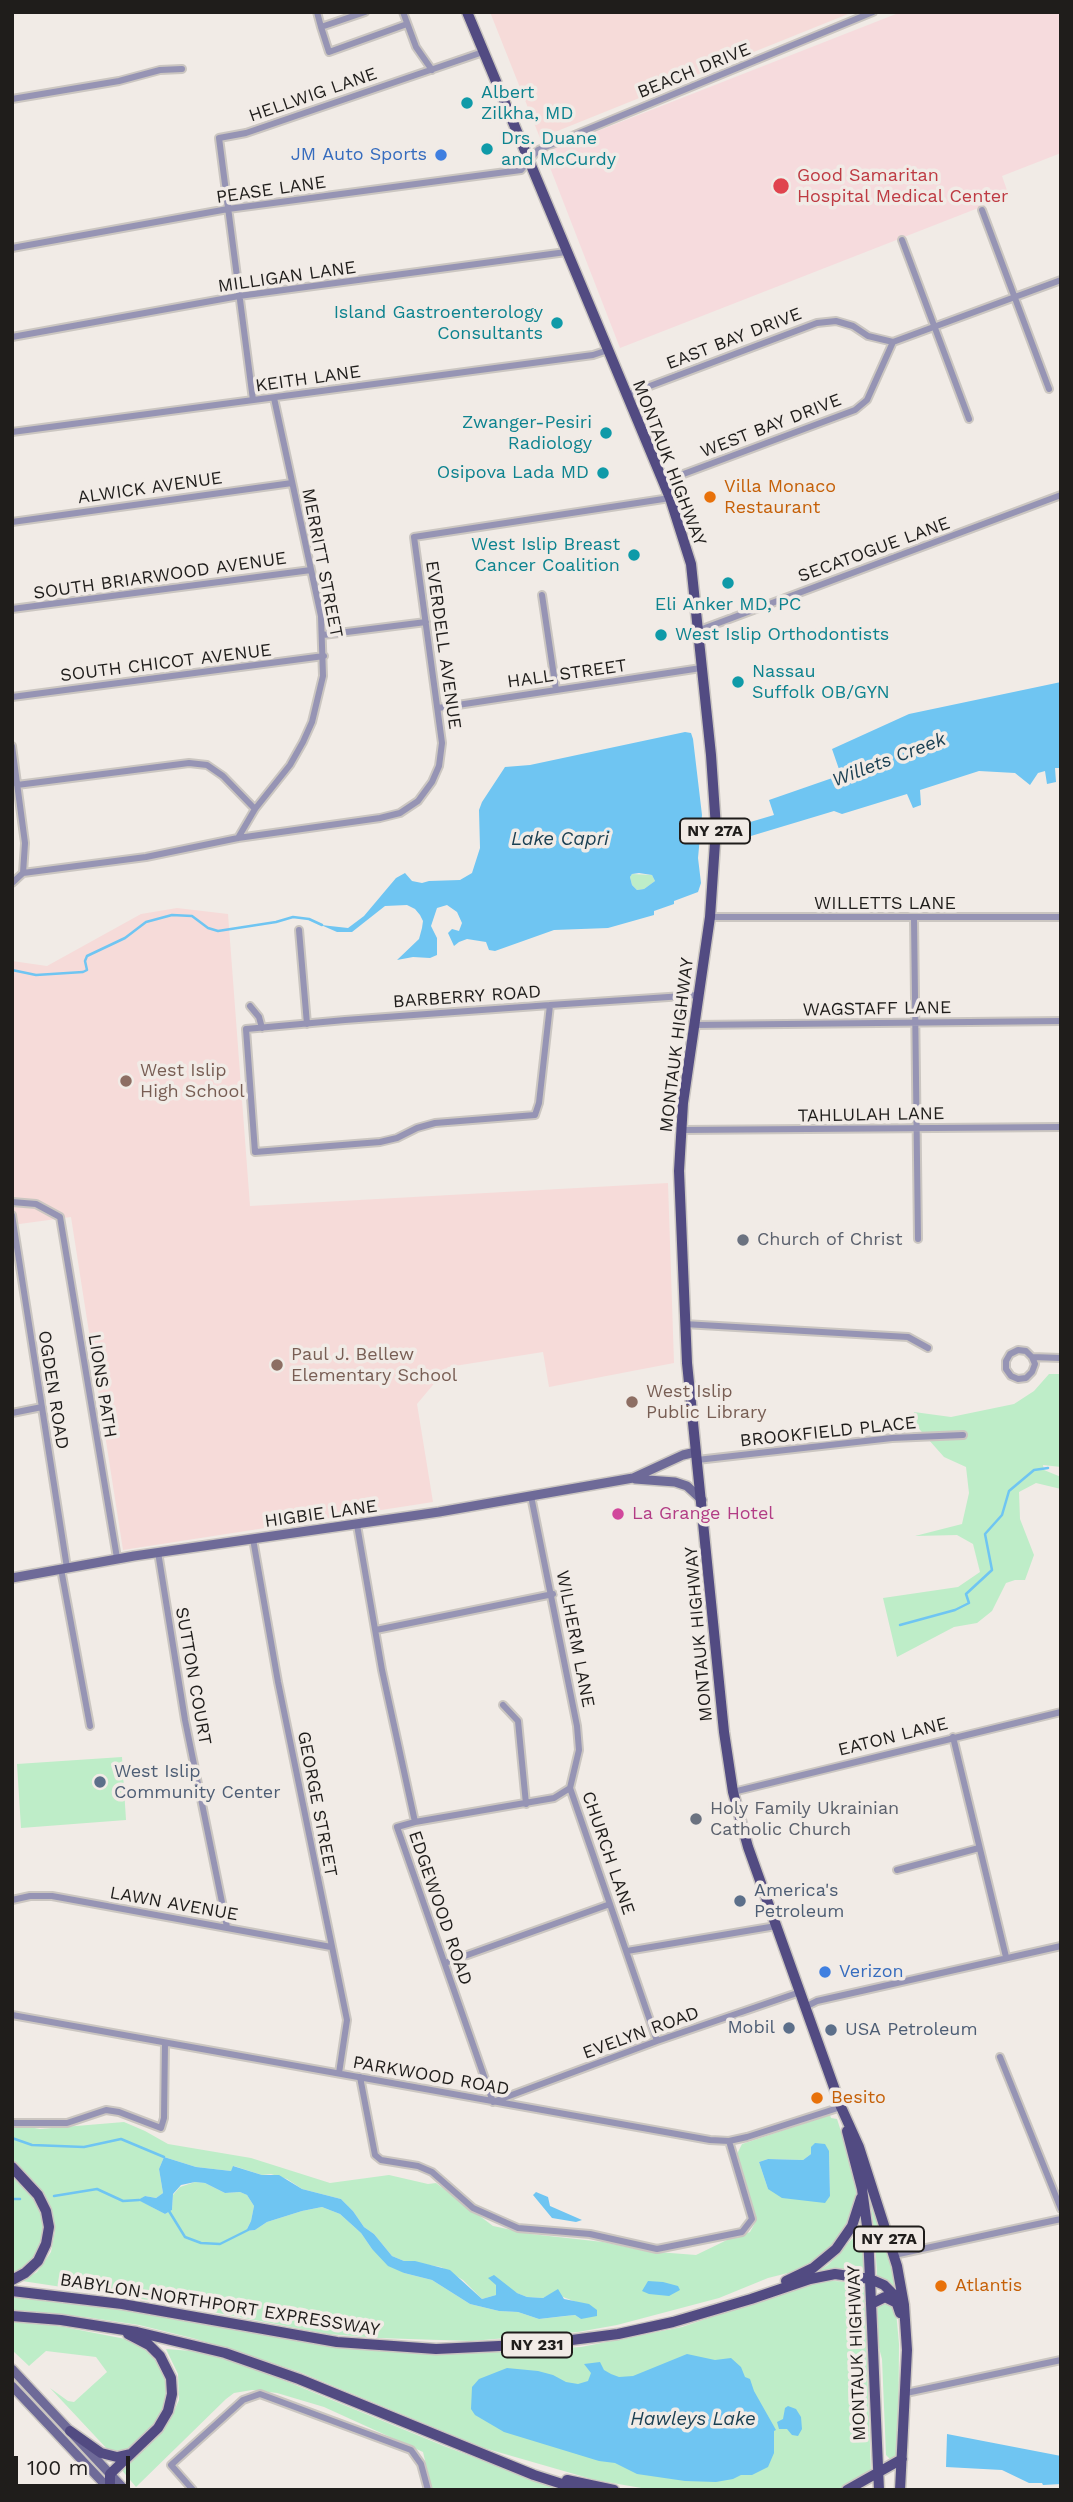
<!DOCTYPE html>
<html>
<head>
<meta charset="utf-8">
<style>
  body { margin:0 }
  #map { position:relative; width:1073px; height:2502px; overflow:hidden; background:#f1ebe6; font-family:"Work Sans",sans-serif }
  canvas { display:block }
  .frame { position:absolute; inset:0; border:14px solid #1f1d1b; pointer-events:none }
  .scale { position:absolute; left:14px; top:2456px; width:116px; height:32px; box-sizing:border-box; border:4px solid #1f1d1b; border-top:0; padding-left:9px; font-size:21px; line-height:24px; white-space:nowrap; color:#1f1d1b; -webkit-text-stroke:5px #f1ebe6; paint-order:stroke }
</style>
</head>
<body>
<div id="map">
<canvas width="1073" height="2502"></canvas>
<div class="frame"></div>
<div class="scale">100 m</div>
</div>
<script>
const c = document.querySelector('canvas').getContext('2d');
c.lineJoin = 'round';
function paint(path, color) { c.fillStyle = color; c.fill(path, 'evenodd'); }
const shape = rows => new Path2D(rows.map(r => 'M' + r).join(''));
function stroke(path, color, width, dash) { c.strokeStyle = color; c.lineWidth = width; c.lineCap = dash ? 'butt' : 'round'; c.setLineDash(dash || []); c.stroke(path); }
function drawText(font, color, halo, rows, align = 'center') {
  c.font = font + ' "Work Sans",sans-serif'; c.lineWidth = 7; c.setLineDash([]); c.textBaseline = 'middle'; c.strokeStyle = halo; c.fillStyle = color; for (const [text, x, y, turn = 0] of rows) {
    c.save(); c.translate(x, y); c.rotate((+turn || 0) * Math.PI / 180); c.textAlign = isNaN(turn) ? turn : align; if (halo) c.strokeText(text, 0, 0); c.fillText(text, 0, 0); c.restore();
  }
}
paint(shape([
  [490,12,853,12,540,138],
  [177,908,228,914,250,1206,668,1183,674,1363,549,1387,543,1352,448,1367,417,1404,433,1502,123,1550,71,1217,12,1225,12,961,47,966,141,914]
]), '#f6dbd9');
paint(shape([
  [901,12,1061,12,1061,153,1002,176,1009,196,620,348,544,152]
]), '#f6dbdd');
paint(shape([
  [632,874,652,875,655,881,644,889,637,890,632,885,630,877],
  [1049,1374,1061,1374,1061,1467,1043,1465,1044,1470,1061,1477,1061,1489,1036,1483,1019,1492,1020,1519,1034,1555,1025,1580,1015,1580,1006,1583,992,1611,977,1623,954,1627,897,1657,883,1598,958,1587,980,1572,973,1544,957,1535,915,1536,962,1524,969,1493,966,1467,944,1457,913,1422,914,1412,951,1417,1014,1404,1034,1391],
  [122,1757,126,1820,21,1828,17,1764],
  [830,2115,831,2118,837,2119,858,2184,856,2201,844,2235,840,2235,842,2237,814,2262,796,2271,768,2278,719,2298,617,2325,578,2332,471,2341,378,2338,328,2334,155,2301,22,2281,37,2272,51,2252,55,2231,50,2206,41,2190,25,2172,12,2162,12,2124,40,2129,124,2122,145,2131,168,2144,251,2158,330,2183,389,2175,428,2184,436,2183,493,2226,531,2234,603,2242,645,2251,696,2255,727,2240,750,2232,756,2221,737,2154,742,2144],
  [829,2151,830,2196,768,2189,759,2162,768,2159,803,2160,811,2154],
  [164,2157,196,2167,231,2171,234,2166,262,2175,271,2174,287,2179,302,2189,341,2199,353,2211,364,2227,374,2234,392,2256,404,2261,441,2267,463,2280,482,2299,496,2295,496,2285,527,2297,543,2298,553,2293,576,2302,581,2319,575,2315,539,2319,518,2312,499,2311,470,2304,432,2280,404,2273,372,2249,361,2233,340,2214,322,2207,302,2211,267,2222,255,2230,246,2231,251,2221,254,2206,247,2195,240,2192,225,2193,205,2183,195,2182,180,2187,173,2195,172,2210,165,2214,139,2200,145,2196,156,2198,163,2193,159,2169],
  [12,2170,39,2200,46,2228,38,2254,26,2267,12,2275],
  [868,2181,898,2285,894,2286,877,2275,875,2239],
  [854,2237,863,2238,864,2241,865,2271,835,2269,817,2272,828,2265],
  [821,2280,861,2283,861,2286,864,2287,871,2472,838,2490,653,2490,595,2480,484,2448,297,2371,196,2339,139,2325,85,2317,12,2311,12,2294,109,2305,295,2340,366,2350,443,2353,496,2352,581,2347,682,2327],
  [887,2299,896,2311,899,2344,898,2456,892,2461,886,2455,882,2359,878,2344,877,2306],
  [12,2320,64,2327,141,2342,162,2361,169,2390,167,2404,161,2416,132,2447,120,2453,109,2451,50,2388,68,2401,74,2402,107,2372,96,2357,46,2351,29,2366,12,2350],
  [166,2349,204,2352,271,2375,444,2446,561,2490,432,2490,423,2452,324,2407,277,2393,252,2390,234,2393,226,2399,136,2487,120,2468,170,2420,179,2400,178,2374]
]), '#beedc8');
paint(shape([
  [1061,682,1061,768,1055,768,1056,782,1047,784,1045,771,1038,773,1030,785,1015,773,979,771,920,790,921,805,913,808,907,794,842,814,834,811,731,842,730,828,774,815,769,800,841,775,832,749,909,714],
  [685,732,691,733,693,739,702,815,698,858,701,883,698,892,674,901,674,904,654,911,654,915,608,928,554,930,495,951,489,950,486,942,467,939,459,942,454,946,448,933,452,929,459,931,462,923,457,912,447,905,437,908,431,926,437,938,437,955,430,958,413,957,397,960,419,939,422,928,423,921,420,915,415,909,407,905,385,906,352,932,337,932,321,925,348,928,364,916,396,878,405,873,412,881,422,883,429,881,460,880,472,873,480,848,479,810,482,802,505,767,530,765],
  [639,873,652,875,655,881,644,889,637,890,632,885,630,877,632,874],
  [815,2143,825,2144,829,2151,830,2196,825,2203,782,2198,768,2189,759,2162,768,2159,803,2160,811,2154,811,2147],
  [164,2157,196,2167,231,2171,233,2166,262,2175,279,2175,302,2189,341,2199,353,2211,364,2227,374,2234,392,2256,404,2261,415,2261,450,2270,482,2299,496,2295,496,2285,488,2278,494,2275,517,2293,527,2297,543,2298,558,2289,564,2299,589,2304,597,2310,597,2316,581,2319,575,2315,565,2316,539,2319,518,2312,499,2311,470,2304,432,2280,404,2273,388,2266,372,2249,361,2233,340,2214,322,2207,302,2211,267,2222,255,2230,246,2231,251,2221,254,2206,247,2195,240,2192,225,2193,205,2183,195,2182,181,2185,173,2194,172,2210,165,2214,138,2200,145,2196,156,2198,163,2193,159,2169],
  [536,2192,548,2197,550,2206,582,2220,576,2222,552,2218,533,2195],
  [648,2281,663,2282,678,2286,680,2290,669,2296,649,2294,642,2291],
  [687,2354,715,2360,731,2358,741,2367,745,2377,750,2379,754,2391,776,2430,774,2431,774,2453,768,2467,752,2475,741,2475,733,2479,716,2482,685,2481,637,2474,615,2463,599,2461,504,2432,475,2415,471,2409,472,2387,479,2379,507,2368,538,2371,553,2375,566,2382,578,2384,588,2381,591,2373,584,2364,600,2362,604,2370,611,2374,619,2377,633,2376],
  [788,2406,796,2409,801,2417,802,2429,798,2436,792,2435,787,2429,779,2429,777,2422,783,2419,785,2408],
  [947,2434,1061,2456,1061,2484,1043,2485,1042,2483,1029,2483,1002,2470,946,2467]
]), '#6fc5f2');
stroke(shape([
  [12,970,36,975,83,972,87,970,85,961,87,956,125,938,146,922,172,915,192,916,208,928,218,931,276,922,293,917,309,919,322,925],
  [900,1625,955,1610,969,1603,966,1594,992,1570,985,1534,1002,1515,1009,1491,1034,1470,1048,1468],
  [12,2138,32,2145,84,2147,121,2139,164,2157],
  [54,2196,97,2189,123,2201,139,2200],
  [12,2199,20,2199],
  [169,2211,185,2237,201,2243,220,2244,248,2230]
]), '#6fc5f2', 2.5);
const minor = shape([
  [317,12,321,27],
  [365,12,321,27,329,52,407,24],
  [403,12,416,47,432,70],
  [12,99,119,81,160,70,182,69],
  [982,210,1049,389],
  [902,240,969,419],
  [12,248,228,209,521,170,538,150,873,12],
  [12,337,239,296,566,252],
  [893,342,1061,280],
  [626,395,817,323,836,321,853,326,868,336,893,342],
  [253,400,219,138,246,133,483,52],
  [12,432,593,355,608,350],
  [662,482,855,410,867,400,893,342],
  [12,522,292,483],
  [542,595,556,690],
  [12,609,311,570],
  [697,631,1061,495],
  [323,635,426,622],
  [12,697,324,656],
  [438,708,701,668],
  [12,746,25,843,23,873],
  [17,785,189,763,207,765,223,776,255,809],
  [238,838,255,809,290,765,303,742,312,722,323,676,321,616,274,398],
  [12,883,23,873,146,857,238,838,380,818,400,813,418,801,432,782,439,766,442,743,414,537,670,498],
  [710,917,1061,917],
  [914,918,918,1239],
  [299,930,307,1024],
  [550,1005,539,1103,535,1115,435,1123,417,1128,397,1138,380,1142,255,1152,246,1029,345,1020,550,1005,698,995],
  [250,1006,259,1017,262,1028],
  [694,1025,1061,1021],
  [681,1130,1061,1127],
  [12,1202,36,1204,60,1217,117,1558],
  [12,1215,67,1568],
  [684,1324,908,1337,928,1348],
  [1032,1357,1035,1364,1032,1372,1026,1378,1018,1379,1011,1376,1006,1369,1006,1361,1010,1354,1018,1350,1026,1351,1032,1357,1061,1358],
  [12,1413,42,1407],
  [697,1460,892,1438,963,1435],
  [531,1496,577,1726,579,1750,570,1788],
  [357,1525,382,1670,415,1822],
  [253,1539,278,1682,347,2020,339,2073],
  [158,1552,185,1720,227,1927],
  [61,1569,90,1726],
  [376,1630,553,1594],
  [503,1705,518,1721,526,1804],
  [953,1737,1006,1957],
  [570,1788,554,1798,415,1822,397,1827,493,2102,657,2041,800,1992],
  [570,1788,657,2041],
  [733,1792,1061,1712],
  [897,1870,979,1848],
  [12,1900,30,1896,52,1896,331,1947],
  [627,1951,776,1926],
  [445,1963,610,1904],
  [805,2007,817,2001,1061,1946],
  [12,2015,710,2140,729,2141,747,2137,841,2107],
  [1000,2057,1061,2209],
  [360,2077,375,2155,381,2160,418,2166,432,2172,473,2208,518,2228,590,2234,657,2249,742,2232,752,2219,729,2141],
  [12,2123,67,2123,106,2110,119,2112,161,2128,164,2118,165,2043],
  [894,2255,1061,2219],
  [906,2393,1061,2360],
  [193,2490,171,2465,243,2400,260,2394,411,2450,421,2464,428,2490]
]);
const secondary = shape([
  [635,1479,675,1482,687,1486,702,1500],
  [12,1578,134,1556,439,1512,633,1478,683,1455,696,1452],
  [12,2369,125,2490],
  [12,2386,110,2490]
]);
const primary = shape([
  [467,12,670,498,691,564,711,755,716,828,710,917,683,1103,679,1171,687,1363,724,1732,733,1792,748,1847,841,2107,859,2147,897,2266,904,2305,907,2350,900,2490],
  [847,2131,862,2189,868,2233,879,2490],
  [12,2167,38,2195,46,2211,49,2227,46,2244,38,2261,25,2273,12,2280],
  [786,2281,813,2268,836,2249,852,2226,861,2198],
  [12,2291,122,2304,337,2342,436,2349,541,2344,618,2334,673,2322,751,2299,810,2279,835,2274,870,2279,884,2285,894,2295,900,2313],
  [871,2304,885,2297,897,2303],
  [12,2316,61,2320,137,2332,225,2353,299,2379,534,2475,581,2490],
  [70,2431,101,2453,117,2457,130,2454],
  [567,2480,614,2490],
  [110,2490,110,2474,158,2428,168,2411,172,2394,171,2378,160,2356,149,2345,128,2334],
  [847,2490,902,2459]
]);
stroke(minor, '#cbc6c1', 10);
stroke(secondary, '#cbc6c1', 12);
stroke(primary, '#cbc6c1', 13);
stroke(minor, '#9694b4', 6);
stroke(secondary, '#6e6a98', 9);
stroke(primary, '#524b82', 10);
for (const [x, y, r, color] of [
  [467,103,7,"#0f9aa8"],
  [487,149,7,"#0f9aa8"],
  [441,155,7,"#3f7fe0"],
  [781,186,9,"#e0444e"],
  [557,323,7,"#0f9aa8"],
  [606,433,7,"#0f9aa8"],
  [603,473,7,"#0f9aa8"],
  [710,497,7,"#e8710a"],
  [634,555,7,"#0f9aa8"],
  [728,583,7,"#0f9aa8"],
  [661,635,7,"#0f9aa8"],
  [738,682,7,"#0f9aa8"],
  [126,1081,7,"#8d6e63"],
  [743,1240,7,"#6b7280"],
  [277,1365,7,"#8d6e63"],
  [632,1402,7,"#8d6e63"],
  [618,1514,7,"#d1479c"],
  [100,1782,7,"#5c6f8a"],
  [696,1819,7,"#6b7280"],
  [740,1901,7,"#5c6f8a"],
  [825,1972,7,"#3f7fe0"],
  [789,2028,7,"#5c6f8a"],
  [831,2030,7,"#5c6f8a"],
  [817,2098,7,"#e8710a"],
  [941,2286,7,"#e8710a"]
]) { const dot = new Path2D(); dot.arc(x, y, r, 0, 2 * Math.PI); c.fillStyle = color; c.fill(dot); stroke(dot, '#f1ebe6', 2.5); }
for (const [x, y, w] of [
  [715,831,70],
  [889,2239,70],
  [537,2345,70]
]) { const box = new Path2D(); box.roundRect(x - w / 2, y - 12.5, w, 25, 5); c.fillStyle = '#f1ebe6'; c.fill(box); stroke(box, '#1f1d1b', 2); }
drawText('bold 16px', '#1f1d1b', null, [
  ["NY 27A",715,831],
  ["NY 27A",889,2239],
  ["NY 231",537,2345]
]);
drawText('18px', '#1f1d1b', '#f1ebe6', [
  ["BEACH DRIVE",694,71,-22],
  ["HELLWIG LANE",313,95,-19],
  ["PEASE LANE",271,190,-8],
  ["MILLIGAN LANE",287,277,-8],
  ["EAST BAY DRIVE",734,339,-21],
  ["KEITH LANE",308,379,-8],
  ["WEST BAY DRIVE",771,426,-21],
  ["MONTAUK HIGHWAY",669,463,69],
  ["ALWICK AVENUE",150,488,-8],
  ["SECATOGUE LANE",874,550,-20],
  ["MERRITT STREET",322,563,79],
  ["SOUTH BRIARWOOD AVENUE",160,576,-8],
  ["EVERDELL AVENUE",443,645,82],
  ["SOUTH CHICOT AVENUE",166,663,-7],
  ["HALL STREET",567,674,-8],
  ["WILLETTS LANE",885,904],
  ["BARBERRY ROAD",467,997,-4],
  ["WAGSTAFF LANE",877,1009,-1],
  ["MONTAUK HIGHWAY",677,1045,-83],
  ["TAHLULAH LANE",871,1115,-1],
  ["LIONS PATH",102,1386,81],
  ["OGDEN ROAD",53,1390,81],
  ["BROOKFIELD PLACE",828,1432,-6],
  ["HIGBIE LANE",321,1514,-8],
  ["MONTAUK HIGHWAY",699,1634,-95],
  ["WILHERM LANE",575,1639,79],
  ["SUTTON COURT",193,1676,80],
  ["EATON LANE",893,1737,-14],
  ["GEORGE STREET",317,1804,79],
  ["CHURCH LANE",608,1853,71],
  ["LAWN AVENUE",174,1904,10],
  ["EDGEWOOD ROAD",440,1908,71],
  ["EVELYN ROAD",641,2033,-20],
  ["PARKWOOD ROAD",431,2076,10],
  ["BABYLON-NORTHPORT EXPRESSWAY",220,2305,9],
  ["MONTAUK HIGHWAY",857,2353,-92]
]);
drawText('18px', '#0d838f', '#f1ebe6', [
  ["Albert",481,93],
  ["Zilkha, MD",481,114],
  ["Drs. Duane",501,139],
  ["and McCurdy",501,160],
  ["Island Gastroenterology",543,313,"right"],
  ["Consultants",543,334,"right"],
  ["Zwanger-Pesiri",592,423,"right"],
  ["Radiology",592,444,"right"],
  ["Osipova Lada MD",589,473,"right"],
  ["West Islip Breast",620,545,"right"],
  ["Cancer Coalition",620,566,"right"],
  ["Eli Anker MD, PC",728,605,"center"],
  ["West Islip Orthodontists",675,635],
  ["Nassau",752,672],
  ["Suffolk OB/GYN",752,693]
], 'left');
drawText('18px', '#366cbe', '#f1ebe6', [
  ["JM Auto Sports",427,155],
  ["Verizon",839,1972,"left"]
], 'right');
drawText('18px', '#be3a42', '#f1ebe6', [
  ["Good Samaritan",797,176],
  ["Hospital Medical Center",797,197]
], 'left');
drawText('18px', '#c56008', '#f1ebe6', [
  ["Villa Monaco",724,487],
  ["Restaurant",724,508],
  ["Besito",831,2098],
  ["Atlantis",955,2286]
], 'left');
drawText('18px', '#785e54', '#f1ebe6', [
  ["West Islip",140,1071],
  ["High School",140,1092],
  ["Paul J. Bellew",291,1355],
  ["Elementary School",291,1376],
  ["West Islip",646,1392],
  ["Public Library",646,1413]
], 'left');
drawText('18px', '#5b616d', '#f1ebe6', [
  ["Church of Christ",757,1240],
  ["Holy Family Ukrainian",710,1809],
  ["Catholic Church",710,1830]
], 'left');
drawText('18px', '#b23c85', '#f1ebe6', [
  ["La Grange Hotel",632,1514]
], 'left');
drawText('18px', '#4e5e75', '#f1ebe6', [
  ["West Islip",114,1772],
  ["Community Center",114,1793],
  ["America's",754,1891],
  ["Petroleum",754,1912],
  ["Mobil",775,2028,"right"],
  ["USA Petroleum",845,2030]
], 'left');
drawText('italic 19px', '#193f52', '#f1ebe6', [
  ["Willets Creek",889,760,-21],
  ["Lake Capri",560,839],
  ["Hawleys Lake",693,2419]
]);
</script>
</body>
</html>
